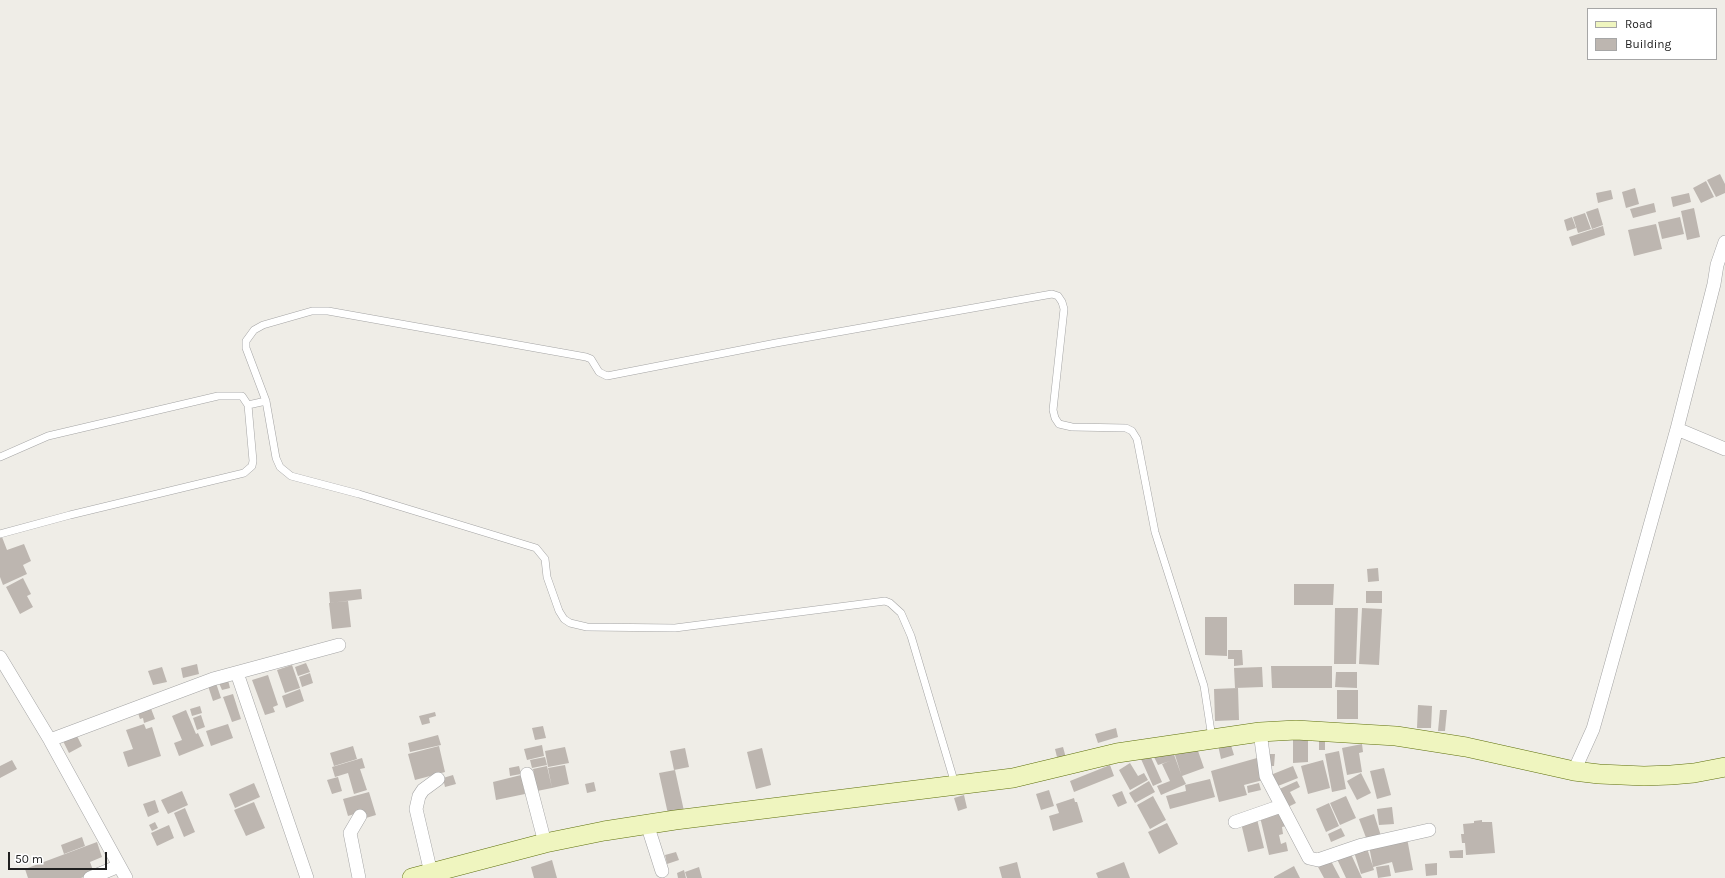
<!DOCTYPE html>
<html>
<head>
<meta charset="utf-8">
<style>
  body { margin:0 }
  #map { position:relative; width:1725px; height:878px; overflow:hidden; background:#efede7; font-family:Karla,sans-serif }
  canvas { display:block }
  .legend { position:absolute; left:1587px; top:8px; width:130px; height:52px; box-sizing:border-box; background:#fff; border:1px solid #a6a6a6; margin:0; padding:5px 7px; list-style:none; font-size:12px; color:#202020 }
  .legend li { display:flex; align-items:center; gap:8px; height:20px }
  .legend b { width:20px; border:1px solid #a6a6a6 }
  .scale { position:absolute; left:8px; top:852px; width:99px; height:18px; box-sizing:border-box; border:2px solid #202020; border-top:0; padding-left:5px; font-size:12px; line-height:14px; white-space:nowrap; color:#202020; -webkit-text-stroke:3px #fff; paint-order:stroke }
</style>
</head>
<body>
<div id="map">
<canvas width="1725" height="878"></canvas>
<ul class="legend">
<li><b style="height:5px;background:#eff5bf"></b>Road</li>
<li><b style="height:11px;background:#bdb6b0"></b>Building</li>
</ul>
<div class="scale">50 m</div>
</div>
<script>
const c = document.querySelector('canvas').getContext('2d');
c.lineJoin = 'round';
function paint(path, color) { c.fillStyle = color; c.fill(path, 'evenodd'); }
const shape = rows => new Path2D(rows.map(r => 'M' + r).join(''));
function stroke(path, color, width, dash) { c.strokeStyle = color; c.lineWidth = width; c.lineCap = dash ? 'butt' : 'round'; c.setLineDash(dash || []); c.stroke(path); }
paint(shape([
  [1720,174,1725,184,1725,193,1716,197,1707,180],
  [1706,181,1714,197,1701,203,1693,188],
  [1635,188,1639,204,1626,208,1622,192],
  [1611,190,1613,199,1598,203,1596,193],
  [1689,193,1691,202,1673,207,1671,197],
  [1654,203,1656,212,1633,218,1630,209],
  [1598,208,1603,225,1592,229,1586,212],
  [1694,208,1700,237,1687,240,1681,211],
  [1585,213,1591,229,1578,233,1573,217],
  [1572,217,1576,228,1567,231,1564,220],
  [1680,217,1684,234,1662,239,1658,222],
  [1656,224,1662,249,1634,256,1628,230],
  [1603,226,1605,235,1572,246,1569,237],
  [2,537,7,550,24,544,31,561,23,565,27,574,3,585,0,577,0,538],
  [1378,568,1379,581,1368,582,1367,569],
  [23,578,31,594,27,596,33,607,20,614,6,587],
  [1294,584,1334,584,1333,605,1294,605],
  [361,589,362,599,330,603,329,592],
  [1366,591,1382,591,1382,603,1366,603],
  [348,601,351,627,332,629,329,603],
  [1335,608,1358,608,1356,664,1334,664],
  [1362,608,1382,609,1379,665,1359,664],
  [1205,617,1227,617,1227,656,1205,655],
  [1228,650,1242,650,1243,665,1234,666,1234,659,1228,659],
  [306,663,310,672,298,676,295,667],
  [197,664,199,674,183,678,181,668],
  [292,665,300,688,285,693,277,670],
  [1271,666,1332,666,1332,688,1272,688],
  [162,667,167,682,153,685,148,671],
  [1262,667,1263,687,1235,688,1234,668],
  [1336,672,1357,672,1357,688,1335,687],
  [310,673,313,683,302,687,299,677],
  [268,675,278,705,273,707,275,712,265,715,252,680],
  [228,680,230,688,222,690,219,683],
  [216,683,221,698,213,701,208,686],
  [1238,688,1239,720,1215,721,1214,689],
  [300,689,304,701,286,708,282,696],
  [1337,690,1358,690,1358,719,1337,719],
  [233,694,241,719,232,722,223,697],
  [1418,705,1432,706,1431,728,1417,728],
  [150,706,155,719,144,723,143,718,140,719,137,710],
  [200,706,202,713,192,716,190,709],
  [186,710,196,734,198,733,204,746,179,756,174,743,182,740,172,716],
  [1440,710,1447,710,1445,731,1438,731],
  [435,712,436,716,429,718,430,723,422,725,419,716],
  [201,715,205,727,197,730,193,718],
  [144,724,146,729,152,727,161,756,128,767,123,752,133,749,126,730],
  [228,724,233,738,211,746,206,731],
  [543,726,546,738,535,740,532,728],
  [1116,728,1118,737,1098,743,1095,734],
  [76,734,82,746,69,753,63,741],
  [438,735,441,745,410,752,408,743],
  [1308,737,1308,762,1293,763,1293,738],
  [1319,737,1325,737,1325,750,1319,750],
  [1230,742,1234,755,1221,759,1218,745],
  [1362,744,1363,752,1359,753,1362,772,1347,775,1342,748],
  [542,745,544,756,527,760,524,749],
  [353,746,357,759,334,766,330,753],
  [439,746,445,772,415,780,408,754],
  [565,747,569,763,548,767,545,751],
  [1063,747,1066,758,1058,761,1055,749],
  [685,748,689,767,674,770,670,751],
  [762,748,771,785,756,789,747,752],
  [1197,748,1204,768,1182,776,1186,784,1161,795,1157,786,1170,781,1162,764,1170,761,1158,765,1154,757,1172,749,1181,774,1175,755],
  [1339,751,1346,789,1332,792,1325,754],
  [1267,754,1275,754,1274,766,1267,766],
  [1150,755,1162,782,1153,786,1141,759],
  [545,757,547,765,532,768,530,760],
  [362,758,365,768,360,769,367,790,354,794,348,773,335,777,332,767],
  [1257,758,1263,780,1244,785,1247,795,1219,802,1211,771],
  [12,760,17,769,0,778,0,766],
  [1323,760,1330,788,1308,794,1301,766],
  [1130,763,1138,776,1144,773,1148,780,1130,790,1119,770],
  [565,765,569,784,552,788,548,768],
  [1110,765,1114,776,1074,792,1070,781],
  [519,766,521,774,510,776,509,768],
  [547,766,552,788,537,791,533,769],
  [1293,766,1298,778,1273,788,1268,776],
  [1384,768,1391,795,1377,799,1370,771],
  [675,770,684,811,668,814,659,773],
  [1361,773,1371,793,1357,800,1347,781],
  [453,775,456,784,445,787,443,778],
  [521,775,525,794,496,800,493,782],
  [338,777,342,791,332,794,327,780],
  [1210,779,1215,797,1170,809,1166,796,1186,791,1185,785],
  [1149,781,1155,792,1135,803,1129,793],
  [1297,781,1300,787,1290,792,1296,803,1284,809,1275,791],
  [594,782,596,791,587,793,585,784],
  [254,783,260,797,235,808,229,794],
  [1259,783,1261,790,1248,793,1247,786],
  [1049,790,1054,806,1041,810,1036,794],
  [182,791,188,805,168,814,161,800],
  [1122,791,1127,803,1118,807,1112,795],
  [369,792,376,815,366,818,364,811,348,816,343,799],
  [964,795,967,808,958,811,954,798],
  [1153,796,1166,820,1150,829,1137,805],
  [1346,796,1356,818,1340,825,1330,803],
  [1074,798,1075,802,1077,802,1083,822,1053,831,1049,816,1059,813,1056,804],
  [155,800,159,812,148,817,143,804],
  [254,802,265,828,246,836,234,810],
  [1329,803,1339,826,1326,832,1316,809],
  [1392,807,1394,824,1379,825,1377,809],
  [185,808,195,832,184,837,174,813],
  [1278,813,1279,815,1283,814,1286,826,1282,827,1283,834,1279,835,1281,844,1286,842,1288,851,1269,855,1260,817],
  [1374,814,1382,839,1368,843,1359,819],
  [1257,819,1264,848,1248,852,1241,823],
  [1482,820,1482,822,1492,822,1495,853,1466,855,1465,843,1462,843,1461,834,1464,834,1463,824,1474,823,1474,821],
  [155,822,158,828,152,831,149,825],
  [1167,823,1178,844,1159,854,1148,832],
  [169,825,174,838,157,846,151,833],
  [1341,828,1345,836,1331,842,1328,834],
  [82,837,85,846,64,854,61,845],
  [1407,838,1413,870,1395,873,1392,862,1373,867,1369,846],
  [97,842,102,857,90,862,94,873,81,878,28,878,25,869],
  [1366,845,1374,870,1361,874,1353,849],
  [1463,850,1463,858,1450,858,1449,851],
  [676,852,679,860,667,864,665,855],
  [1350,852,1362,878,1346,878,1337,859],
  [552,860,557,878,534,878,531,867],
  [1331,861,1340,878,1324,878,1318,867],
  [1017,862,1021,878,1002,878,999,867],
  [1124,862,1130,878,1098,878,1096,873],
  [1437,863,1437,875,1426,876,1425,864],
  [1389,865,1391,876,1378,878,1376,867],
  [1294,866,1300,878,1274,878,1274,877],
  [699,867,702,878,687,878,685,872],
  [684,870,686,878,678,878,677,873]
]), '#bdb6b0');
const service = shape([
  [266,401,246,348,246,341,254,330,263,325,312,311,328,311,586,357,591,359,599,372,607,376,776,343,1052,294,1058,296,1062,302,1064,309,1053,410,1055,418,1059,424,1072,427,1126,428,1132,431,1137,439,1155,532,1204,686,1212,738],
  [248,405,266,401,276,458,280,467,291,476,359,494,536,548,545,559,547,577,559,611,564,619,570,623,587,627,675,628,885,601,890,603,901,613,911,636,955,784],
  [0,457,48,436,218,396,242,396,248,405,253,461,252,466,244,473,70,515,0,534]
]);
const minor = shape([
  [1677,429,1725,449],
  [0,657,50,740,126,878],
  [237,673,307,878],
  [1260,732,1266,776,1309,858,1318,860,1362,845,1429,830],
  [50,740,213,679,339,645],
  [1574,771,1593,729,1601,701,1677,429,1714,284,1717,265,1725,242],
  [527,774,545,843],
  [1235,822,1281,806],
  [647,824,662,871],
  [431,873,416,809,419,796,423,790,438,779],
  [90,878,119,866],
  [359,878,350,833,360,816]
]);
const secondary = shape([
  [412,878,545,843,604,831,675,820,1013,778,1117,753,1260,732,1296,730,1396,736,1466,747,1574,771,1599,774,1644,776,1671,775,1694,773,1725,767]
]);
stroke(service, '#a4a4a4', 8);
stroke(minor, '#a4a4a4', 14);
stroke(secondary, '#5f700d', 20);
stroke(service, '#fff', 7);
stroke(minor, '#fff', 13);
stroke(secondary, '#eff5bf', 19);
</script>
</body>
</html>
